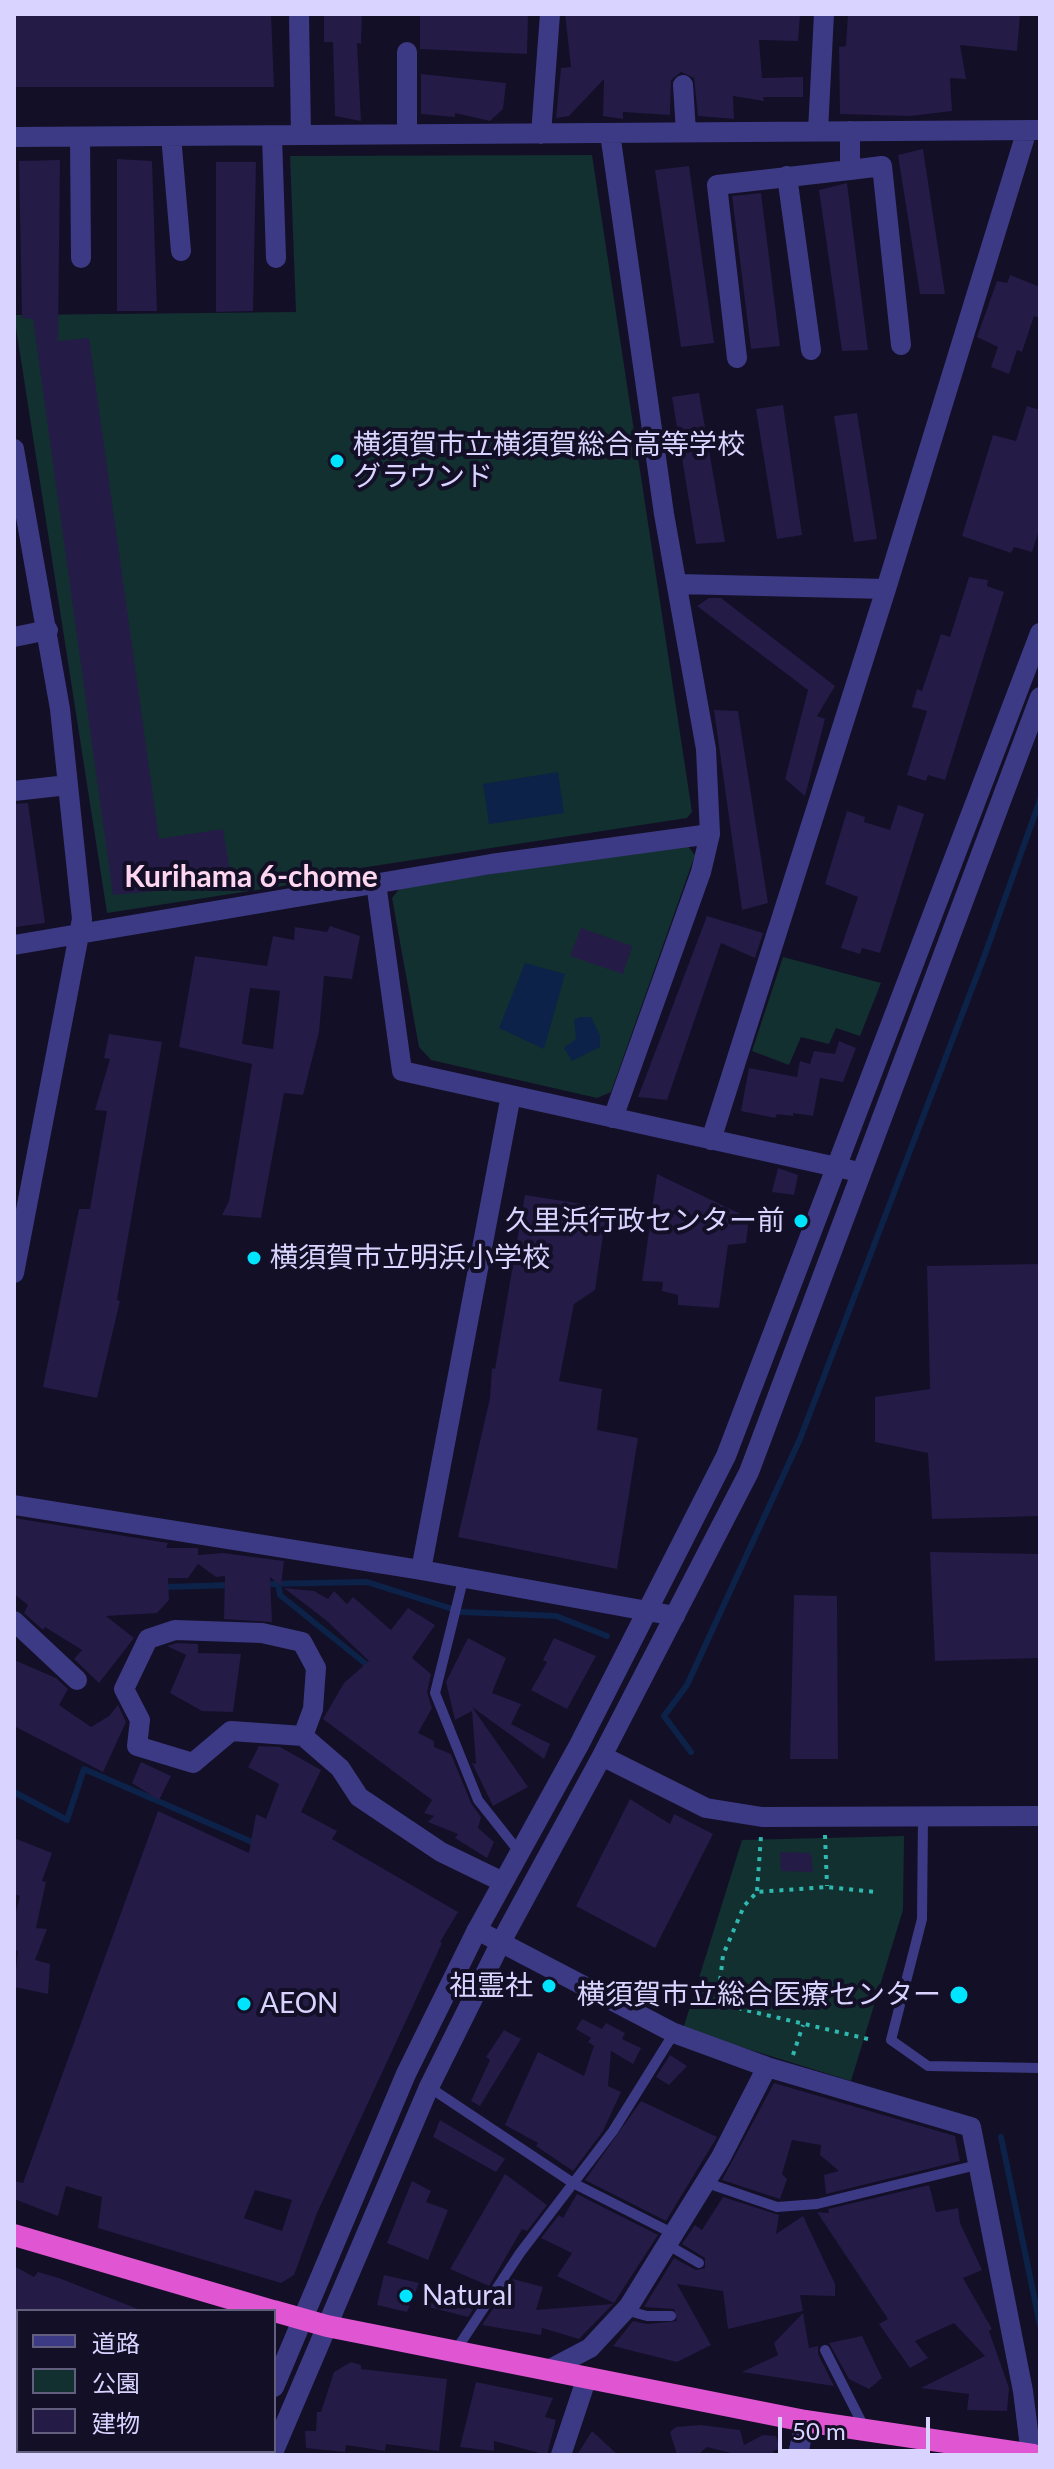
<!DOCTYPE html>
<html>
<head>
<meta charset="utf-8">
<style>
  body { margin:0 }
  #map { position:relative; width:1054px; height:2469px; overflow:hidden; background:#130f26; font-family:Lato,"Noto Sans JP",sans-serif }
  canvas { display:block }
  .frame { position:absolute; inset:0; border:16px solid #d9d4ff; pointer-events:none }
  .legend { position:absolute; left:16px; top:2309px; width:260px; height:144px; box-sizing:border-box; background:#130f26; border:2px solid #625e7d; margin:0; padding:10px 14px; list-style:none; font-size:24px; color:#d9d4ff }
  .legend li { display:flex; align-items:center; gap:16px; height:40px }
  .legend b { width:40px; border:2px solid #625e7d }
  .scale { position:absolute; left:778px; top:2417px; width:152px; height:36px; box-sizing:border-box; border:4px solid #d9d4ff; border-top:0; padding-left:10px; font-size:24px; line-height:28px; white-space:nowrap; color:#d9d4ff; -webkit-text-stroke:6px #130f26; paint-order:stroke }
</style>
</head>
<body>
<div id="map">
<canvas width="1054" height="2469"></canvas>
<div class="frame"></div>
<ul class="legend">
<li><b style="height:10px;background:#3d3a85"></b>道路</li>
<li><b style="height:22px;background:#12302f"></b>公園</li>
<li><b style="height:22px;background:#241b47"></b>建物</li>
</ul>
<div class="scale">50 m</div>
</div>
<script>
const c = document.querySelector('canvas').getContext('2d');
c.lineJoin = 'round';
function paint(path, color) { c.fillStyle = color; c.fill(path, 'evenodd'); }
const shape = rows => new Path2D(rows.map(r => 'M' + r).join(''));
function stroke(path, color, width, dash) { c.strokeStyle = color; c.lineWidth = width; c.lineCap = dash ? 'butt' : 'round'; c.setLineDash(dash || []); c.stroke(path); }
function drawText(font, color, halo, rows, align = 'center') {
  c.font = font + ' Lato,"Noto Sans JP",sans-serif'; c.lineWidth = 8; c.setLineDash([]); c.textBaseline = 'middle'; c.strokeStyle = halo; c.fillStyle = color; for (const [text, x, y, turn = 0] of rows) {
    c.save(); c.translate(x, y); c.rotate((+turn || 0) * Math.PI / 180); c.textAlign = isNaN(turn) ? turn : align; if (halo) c.strokeText(text, 0, 0); c.fillText(text, 0, 0); c.restore();
  }
}
paint(shape([
  [592,155,692,812,687,818,354,869,354,875,107,913,14,315,296,312,290,156],
  [686,844,695,855,611,1092,597,1098,431,1060,419,1047,392,898,400,888],
  [783,957,881,983,860,1036,836,1028,829,1044,801,1037,789,1065,752,1051],
  [904,1836,903,1910,851,2081,683,2029,742,1840]
]), '#12302f');
paint(shape([
  [558,772,564,813,489,824,483,784],
  [525,963,565,974,544,1049,499,1028],
  [580,1017,591,1017,600,1035,600,1047,572,1061,564,1048,576,1039,574,1020]
]), '#0c2248');
stroke(shape([
  [278,1583,280,1595,371,1668],
  [264,1584,367,1582,462,1612,556,1616,607,1636],
  [164,1587,233,1585],
  [691,1752,664,1716,687,1685,800,1439,984,957,1040,800],
  [14,1792,67,1820,84,1769,259,1845],
  [1001,2137,1040,2325]
]), '#0c2248', 6);
paint(shape([
  [14,14,271,14,274,87,14,87],
  [324,14,362,14,361,44,357,43,361,121,335,116,333,42,324,42],
  [420,14,528,14,527,54,420,49],
  [565,14,800,14,798,41,759,40,762,78,803,77,803,97,763,97,764,101,733,96,734,119,698,116,694,78,681,72,671,80,670,115,623,112,623,119,603,116,604,79,569,116,556,118,561,68,571,67],
  [848,14,1020,14,1017,51,960,45,966,79,950,78,952,111,910,116,840,114,839,47,846,46],
  [421,74,506,83,503,109,490,121,455,113,455,117,421,114],
  [923,149,945,294,920,294,898,155],
  [117,159,152,161,157,311,117,311],
  [60,160,58,341,89,338,159,839,223,829,231,877,166,887,167,890,113,895,33,319,22,318,19,161],
  [216,162,256,162,253,311,216,312],
  [689,166,714,343,681,347,655,170],
  [847,183,868,350,842,351,819,190],
  [761,193,780,346,751,349,732,196],
  [1010,275,1040,287,1040,318,1034,316,1022,352,1017,350,1009,374,991,367,998,347,977,337,997,281,1007,283],
  [699,393,725,542,696,544,672,397],
  [783,405,802,535,777,539,756,409],
  [1027,406,1040,410,1040,527,1032,552,1014,547,1011,553,962,536,993,435,1016,441],
  [857,413,877,539,854,542,834,416],
  [969,577,988,580,987,586,1004,592,945,780,928,775,926,781,907,775,927,711,912,707,917,689,922,691,941,634,950,637],
  [709,598,721,598,835,686,817,716,825,719,805,796,785,779,808,690,697,606],
  [714,710,738,711,768,903,742,910],
  [28,803,45,923,16,927,14,804],
  [898,805,924,814,880,953,862,948,860,954,841,948,858,897,825,884,847,811,865,817,864,822,890,830],
  [707,916,763,933,755,958,721,943,667,1100,638,1097],
  [330,926,360,936,352,979,324,976,319,1032,303,1095,284,1093,261,1218,222,1215,229,1201,252,1064,179,1047,195,956,267,966,273,936,294,940,295,927,327,932],
  [250,988,280,991,273,1049,242,1044],
  [581,928,632,946,623,974,570,956],
  [109,1034,162,1042,117,1300,120,1301,97,1398,43,1387,79,1209,90,1209,107,1111,95,1110,110,1059,104,1058],
  [839,1041,856,1048,843,1082,820,1078,813,1116,793,1113,793,1116,777,1114,775,1118,741,1111,749,1068,797,1077,800,1061,810,1064,814,1051,835,1054],
  [778,1168,798,1175,794,1195,772,1192],
  [657,1174,749,1218,746,1243,728,1245,719,1308,678,1305,678,1295,662,1291,663,1282,642,1281],
  [525,1195,607,1208,595,1290,574,1304,559,1381,602,1389,597,1430,638,1438,617,1569,458,1537,490,1398,492,1368,495,1369],
  [1040,1264,1040,1516,932,1519,928,1453,875,1442,875,1397,930,1389,927,1266],
  [14,1518,168,1543,166,1548,198,1548,198,1555,223,1553,284,1561,281,1586,270,1577,272,1622,224,1619,225,1576,216,1577,198,1564,188,1578,168,1578,169,1600,157,1613,106,1616,134,1638,99,1683,74,1659,82,1650,45,1627,43,1630,24,1613,28,1605,14,1594],
  [930,1552,1040,1554,1040,1658,935,1661],
  [284,1588,314,1591,328,1599,334,1591,347,1604,353,1597,391,1630,408,1608,435,1625,412,1658,431,1674,427,1692,432,1708,418,1733,434,1741,434,1747,451,1754,471,1803,481,1817,478,1828,494,1842,487,1858,455,1838,458,1834,428,1822,434,1816,424,1813,432,1800,323,1719,344,1683,369,1661,327,1621],
  [794,1595,837,1596,838,1759,790,1759],
  [468,1638,506,1658,492,1693,521,1704,511,1724,550,1744,544,1759,472,1707,528,1787,493,1806,472,1763,476,1764,472,1711,455,1720,446,1682],
  [554,1638,596,1656,567,1709,531,1690,547,1662,543,1660],
  [177,1643,198,1644,198,1653,241,1654,233,1712,202,1711,170,1693,186,1655,167,1646],
  [14,1660,56,1678,68,1689,59,1705,91,1727,109,1716,118,1705,126,1722,103,1772,14,1726],
  [259,1746,280,1747,321,1770,301,1812,337,1831,332,1839,458,1912,440,1942,442,1943,317,2213,294,2275,281,2283,98,2228,102,2197,66,2186,58,2216,14,2199,14,2181,23,2183,158,1811,249,1853,256,1814,266,1819,279,1784,248,1767],
  [255,2190,292,2200,282,2231,244,2218],
  [141,1762,171,1776,159,1800,132,1783],
  [630,1799,670,1824,674,1814,713,1834,655,1948,576,1906],
  [14,1838,52,1853,42,1881,46,1882,36,1928,47,1929,35,1960,50,1964,48,1994,14,1987,18,1951,14,1950,14,1919,20,1896,14,1894],
  [780,1852,811,1853,813,1872,781,1871],
  [582,2019,602,2029,606,2023,625,2033,622,2039,641,2048,633,2064,611,2051,608,2086,621,2092,603,2131,573,2171,536,2146,538,2143,505,2125,538,2052,584,2076,594,2046,588,2042,591,2038,576,2029],
  [504,2030,521,2039,480,2106,471,2101,490,2060,486,2057],
  [670,2055,687,2066,669,2085,656,2077],
  [774,2083,955,2136,960,2161,826,2194,824,2175,839,2171,820,2155,821,2145,792,2140,782,2174,787,2179,780,2199,722,2180],
  [641,2101,717,2137,666,2221,585,2180],
  [440,2120,505,2159,496,2172,433,2137],
  [505,2174,547,2205,527,2231,522,2229,489,2286,450,2269],
  [412,2181,431,2191,426,2202,448,2210,428,2260,387,2243],
  [929,2185,936,2212,958,2208,960,2223,982,2270,963,2278,992,2329,989,2331,1009,2388,1007,2411,967,2410,969,2394,921,2388,985,2356,954,2323,915,2341,928,2358,910,2368,879,2324,888,2319,817,2212,829,2213,828,2209],
  [577,2194,658,2235,614,2303,557,2276,572,2253,541,2238,559,2215,563,2218],
  [723,2197,779,2215,776,2234,803,2216,835,2284,835,2296,800,2295,803,2311,728,2329,723,2291,677,2284,711,2345,677,2362,613,2346,633,2321,647,2324,677,2321,674,2309,644,2307,674,2258,696,2270,705,2268,705,2258,682,2244,695,2225,702,2230],
  [14,2266,34,2277,38,2272,59,2278,143,2311,14,2311],
  [384,2275,419,2283,407,2312,377,2305],
  [513,2279,543,2287,536,2310,613,2304,579,2339,542,2328,541,2335,482,2325],
  [440,2287,482,2296,468,2317,429,2307],
  [803,2313,809,2348,818,2346,818,2354,834,2386,742,2372,778,2355,774,2343],
  [862,2336,882,2378,869,2389,849,2379,829,2343],
  [351,2362,361,2365,361,2369,447,2379,439,2451,386,2444,385,2451,346,2445,345,2452,306,2448,305,2431,316,2431,317,2412,321,2412,334,2372],
  [476,2382,553,2398,545,2417,556,2420,547,2455,494,2441,494,2451,460,2447],
  [700,2425,740,2430,744,2445,763,2435,776,2436,780,2449,773,2451,775,2455,728,2455,731,2453,707,2447,698,2455,677,2455,670,2432,676,2427],
  [592,2431,618,2455,577,2455]
]), '#241b47');
stroke(shape([
  [825,1835,827,1886],
  [757,1891,761,1836],
  [868,2039,741,2009,719,1991,723,1955,744,1906,757,1892,827,1887,876,1892],
  [793,2055,803,2025]
]), '#2fb8b0', 4, [4, 6]);
stroke(shape([
  [463,1580,435,1693,478,1800,520,1853],
  [923,1816,922,1919,891,2040,928,2066,1040,2068],
  [429,2087,573,2183,672,2233],
  [704,2182,777,2207,817,2204,977,2165],
  [668,2245,699,2263],
  [625,2310,647,2316,671,2316],
  [456,2350,520,2253,613,2131,674,2033],
  [825,2350,865,2429]
]), '#3d3a85', 10);
stroke(shape([
  [14,2381,18,2383],
  [212,2451,240,2455]
]), '#3d3a85', 16);
stroke(shape([
  [299,14,301,135],
  [407,52,407,134],
  [683,85,686,132],
  [818,131,824,14],
  [850,131,850,170,882,166,901,345],
  [610,133,664,514,706,749,710,834,701,872,613,1118],
  [541,134,550,14],
  [171,136,181,251],
  [272,136,276,258],
  [14,137,1038,130],
  [80,137,81,258],
  [787,176,811,350],
  [737,358,717,185,850,170],
  [14,449,60,709,82,919,14,1273],
  [678,584,886,589],
  [14,637,48,630],
  [14,791,68,785],
  [376,883,402,1071,859,1172],
  [14,945,491,864,710,834],
  [711,1140,886,589,1027,130],
  [14,1505,421,1570,675,1616],
  [421,1570,511,1095],
  [14,1621,77,1680],
  [303,1736,313,1709,316,1668,302,1642,262,1633,175,1630,148,1639,124,1689,140,1720,137,1746,193,1763,231,1731,303,1736,340,1768,359,1797,441,1852,503,1882],
  [477,1930,674,2033,767,2067,971,2127,1023,2391,1031,2455],
  [550,2369,590,2348,629,2306,721,2157,767,2067],
  [561,2455,587,2377],
  [798,2455,805,2421]
]), '#3d3a85', 20);
stroke(shape([
  [602,1756,706,1808,762,1817,1040,1816],
  [274,2387,406,2074,477,1930,579,1745,726,1456,1040,633],
  [246,2455,247,2451],
  [272,2455,429,2087,501,1942,602,1756,749,1472,1040,697]
]), '#3d3a85', 20);
stroke(shape([
  [14,2235,273,2311],
  [274,2311,327,2326,805,2421,1033,2455]
]), '#e055d1', 22);
for (const [x, y, r, color] of [
  [337,461,8,"#00e5ff"],
  [801,1221,8,"#00e5ff"],
  [254,1258,8,"#00e5ff"],
  [549,1986,8,"#00e5ff"],
  [959,1995,10,"#00e5ff"],
  [244,2004,8,"#00e5ff"],
  [406,2296,8,"#00e5ff"]
]) { const dot = new Path2D(); dot.arc(x, y, r, 0, 2 * Math.PI); c.fillStyle = color; c.fill(dot); stroke(dot, '#130f26', 3); }
drawText('28px', '#d9d4ff', '#130f26', [
  ["横須賀市立横須賀総合高等学校",353,445],
  ["グラウンド",353,477],
  ["久里浜行政センター前",785,1221,"right"],
  ["横須賀市立明浜小学校",270,1258],
  ["祖霊社",533,1986,"right"],
  ["横須賀市立総合医療センター",941,1995,"right"],
  ["AEON",260,2004],
  ["Natural",422,2296]
], 'left');
drawText('bold 30px', '#ffd6f0', '#130f26', [
  ["Kurihama 6-chome",251,877]
]);
</script>
</body>
</html>
